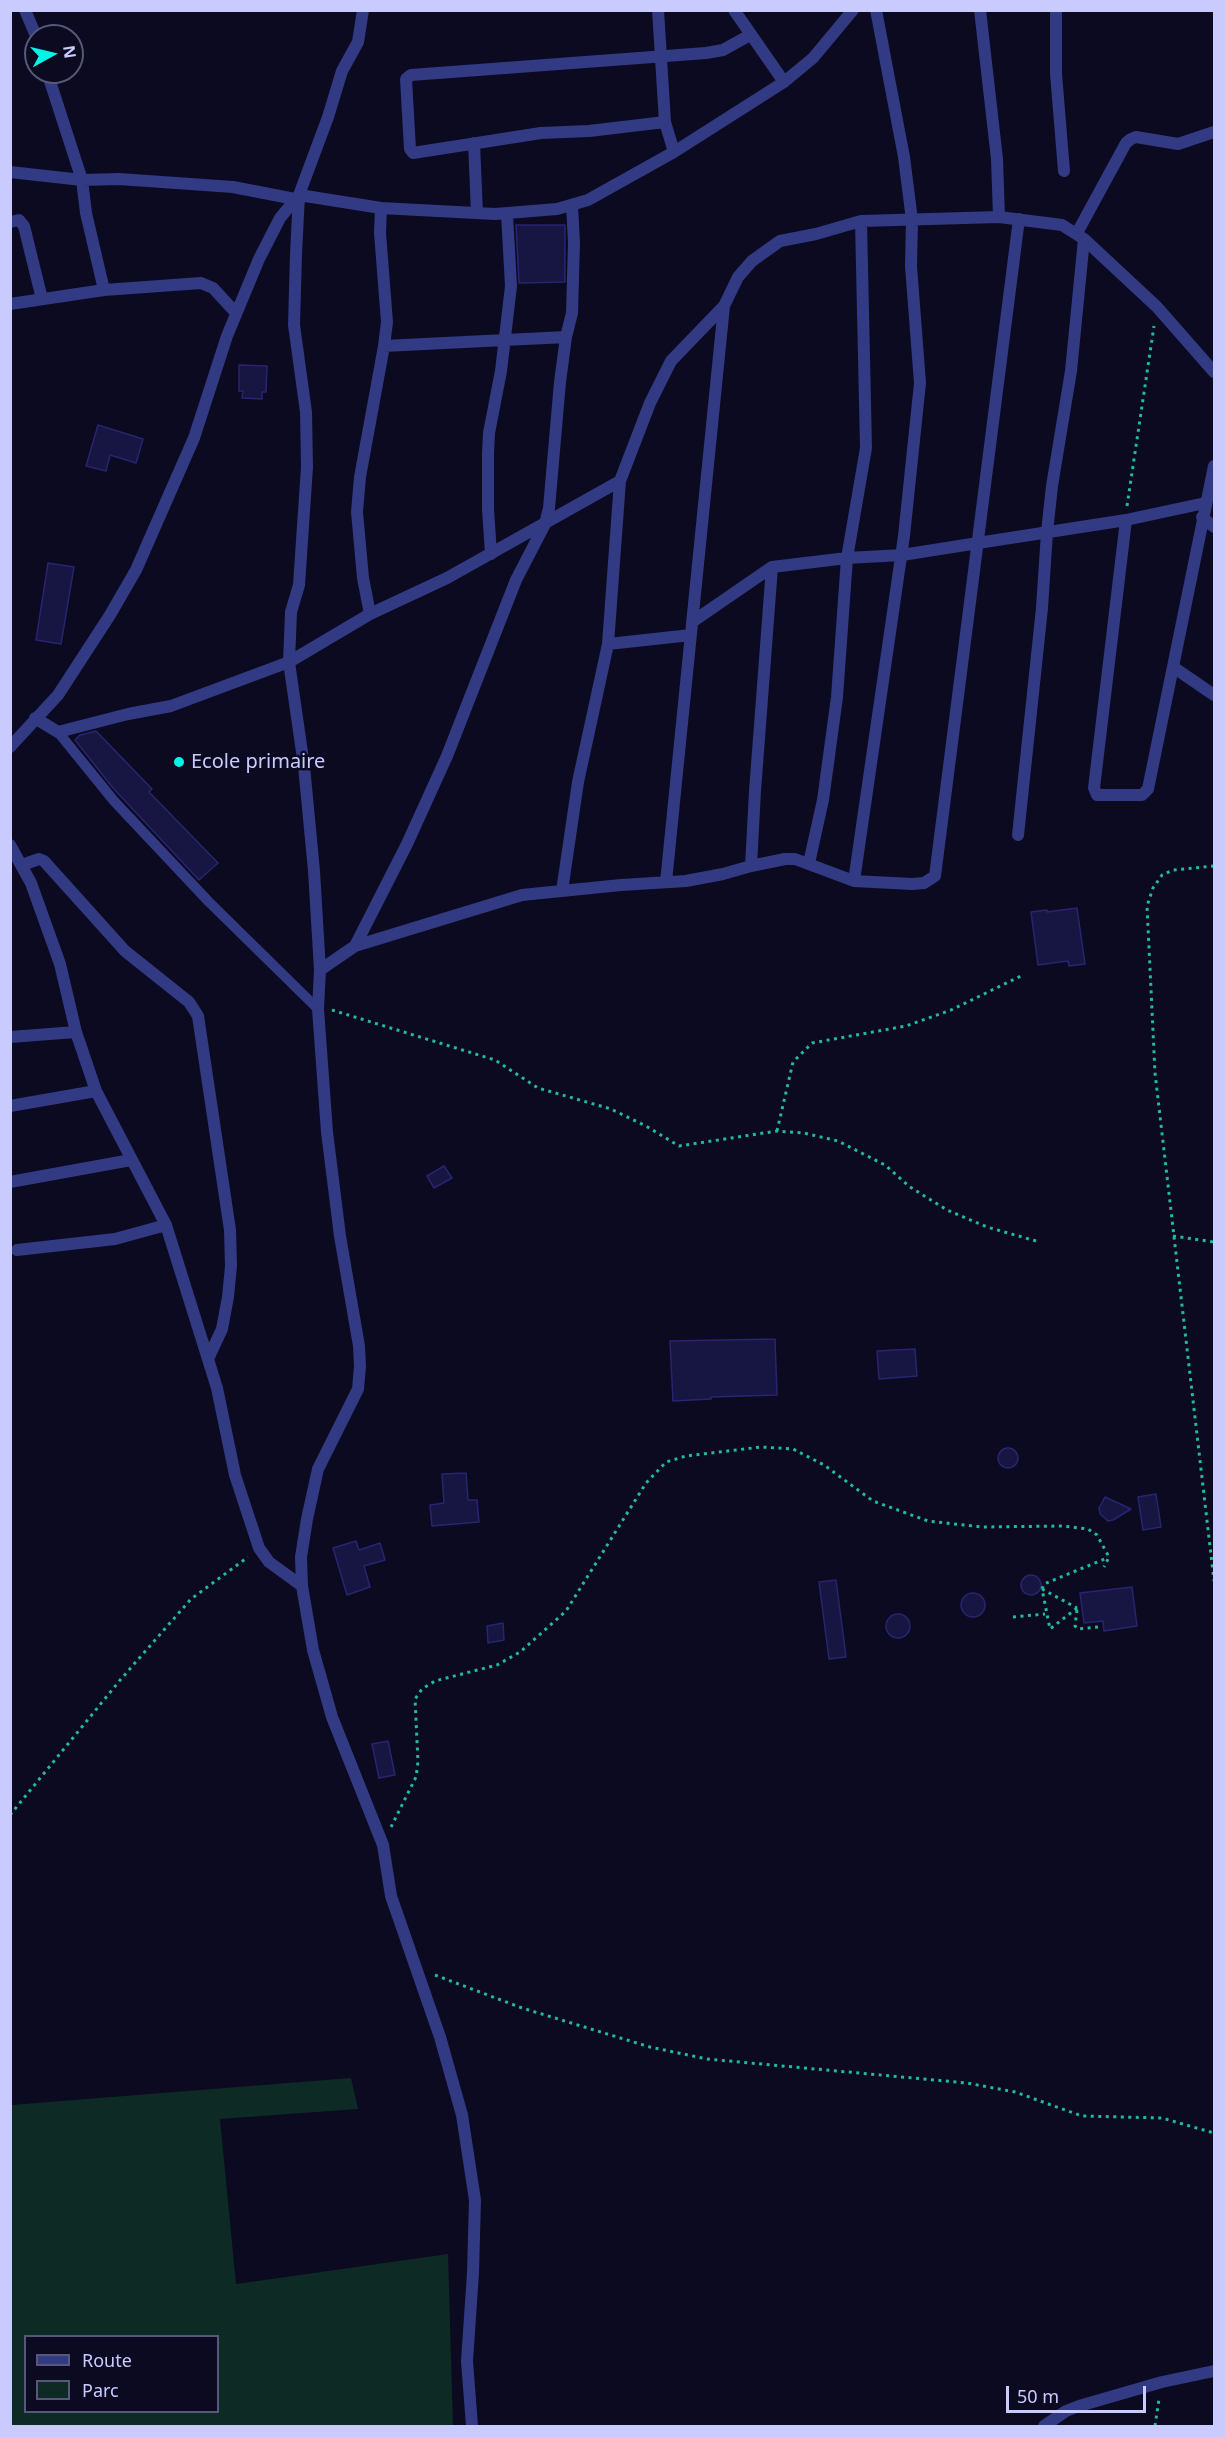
<!DOCTYPE html>
<html>
<head>
<meta charset="utf-8">
<style>
  body { margin:0 }
  #map { position:relative; width:1225px; height:2437px; overflow:hidden; background:#0b0a20; font-family:"Noto Sans",sans-serif }
  canvas { display:block }
  .frame { position:absolute; inset:0; border:12px solid #c9cbff; pointer-events:none }
  .legend { position:absolute; left:24px; top:2335px; width:195px; height:78px; box-sizing:border-box; background:#0b0a20; border:2px solid #575779; margin:0; padding:8px 10px; list-style:none; font-size:18px; color:#c9cbff }
  .legend li { display:flex; align-items:center; gap:12px; height:30px }
  .legend b { width:30px; border:2px solid #575779 }
  .north { position:absolute; left:24px; top:24px; width:60px; height:60px; box-sizing:border-box; background:#0b0a20; border:2px solid #575779; border-radius:50%; rotate:82deg; font-size:16px; font-weight:700; line-height:24px; text-align:center; color:#c9cbff }
  .north::after { content:''; display:block; margin:auto; width:21px; height:27px; background:#00f4e7; clip-path:polygon(50% 0,100% 100%,50% 72%,0 100%) }
  .scale { position:absolute; left:1006px; top:2386px; width:140px; height:27px; box-sizing:border-box; border:3px solid #c9cbff; border-top:0; padding-left:8px; font-size:18px; line-height:21px; white-space:nowrap; color:#c9cbff; -webkit-text-stroke:4px #0b0a20; paint-order:stroke }
</style>
</head>
<body>
<div id="map">
<canvas width="1225" height="2437"></canvas>
<div class="frame"></div>
<ul class="legend">
<li><b style="height:8px;background:#313a83"></b>Route</li>
<li><b style="height:16px;background:#0d2a25"></b>Parc</li>
</ul>
<div class="north">N</div>
<div class="scale">50 m</div>
</div>
<script>
const c = document.querySelector('canvas').getContext('2d');
c.lineJoin = 'round';
function paint(path, color) { c.fillStyle = color; c.fill(path, 'evenodd'); }
const shape = rows => new Path2D(rows.map(r => 'M' + r).join(''));
function stroke(path, color, width, dash) { c.strokeStyle = color; c.lineWidth = width; c.lineCap = dash ? 'butt' : 'round'; c.setLineDash(dash || []); c.stroke(path); }
function drawText(font, color, halo, rows, align = 'center') {
  c.font = font + ' "Noto Sans",sans-serif'; c.lineWidth = 5; c.setLineDash([]); c.textBaseline = 'middle'; c.strokeStyle = halo; c.fillStyle = color; for (const [text, x, y, turn = 0] of rows) {
    c.save(); c.translate(x, y); c.rotate((+turn || 0) * Math.PI / 180); c.textAlign = isNaN(turn) ? turn : align; if (halo) c.strokeText(text, 0, 0); c.fillText(text, 0, 0); c.restore();
  }
}
paint(shape([
  [351,2078,358,2109,220,2119,236,2284,448,2254,453,2426,11,2426,11,2105],
  [26,2336,218,2336,218,2412,26,2412]
]), '#0d2a25');
const building = shape([
  [516,225,565,225,565,282,519,283,516,225],
  [239,365,267,366,266,392,262,392,262,399,242,398,243,391,239,391,239,365],
  [98,425,143,439,136,463,110,455,106,471,86,466,98,425],
  [48,563,74,567,61,644,36,640,48,563],
  [96,731,152,789,149,792,218,863,199,880,113,788,75,740,80,735,96,731],
  [1077,908,1085,964,1069,966,1068,961,1038,965,1031,912,1047,910,1047,912,1077,908],
  [444,1166,452,1178,434,1188,427,1176,444,1166],
  [775,1339,777,1395,711,1397,711,1399,673,1401,670,1341,775,1339],
  [915,1349,917,1376,879,1379,877,1351,915,1349],
  '998 1458a10 10 0 1 1 20 0a10 10 0 1 1-20 0Z',
  [466,1473,468,1500,477,1500,479,1522,432,1526,430,1505,444,1503,442,1474,466,1473],
  [1156,1494,1161,1527,1143,1530,1138,1497,1156,1494],
  [1105,1497,1131,1509,1113,1520,1108,1521,1100,1514,1099,1508,1105,1497],
  [356,1541,359,1550,380,1543,385,1560,364,1566,370,1587,347,1595,333,1548,356,1541],
  '1021 1585a10 10 0 1 1 20 0a10 10 0 1 1-20 0Z',
  [836,1580,846,1657,829,1659,819,1582,836,1580],
  [1132,1587,1137,1626,1104,1631,1103,1621,1084,1623,1080,1593,1132,1587],
  '961 1605a12 12 0 1 1 24 0a12 12 0 1 1-24 0Z',
  '886 1626a12 12 0 1 1 24 0a12 12 0 1 1-24 0Z',
  [503,1623,504,1640,488,1643,487,1626,503,1623],
  [388,1741,395,1775,379,1778,372,1744,388,1741]
]);
paint(building, '#171542');
stroke(building, '#282570', 1.5);
stroke(shape([
  [1127,506,1154,326],
  [1214,866,1173,870,1162,875,1153,888,1147,906,1155,1073,1214,1581],
  [332,1010,495,1060,538,1088,611,1109,646,1126,679,1146,777,1131,804,1133,838,1141,885,1165,910,1187,947,1210,987,1227,1036,1241],
  [777,1131,793,1062,812,1043,906,1026,951,1010,1021,976],
  [1173,1236,1214,1242],
  [1042,1589,1077,1608],
  [1077,1608,1050,1629,1042,1589,1044,1584,1107,1558],
  [1077,1610,1075,1626,1078,1629,1098,1627],
  [1013,1617,1045,1614],
  [10,1815,121,1679,191,1599,248,1557],
  [391,1827,416,1777,418,1762,415,1699,422,1689,435,1681,497,1665,520,1652,566,1611,646,1483,666,1462,686,1456,761,1447,793,1449,824,1465,873,1501,928,1521,982,1527,1062,1526,1088,1529,1097,1535,1109,1557,1104,1567],
  [435,1975,522,2008,650,2047,707,2059,967,2083,1015,2092,1082,2116,1162,2118,1214,2133],
  [1155,2426,1159,2399]
]), '#22ba99', 3, [3, 4.5]);
stroke(shape([
  [58,732,114,801,209,902,318,1009]
]), '#313a83', 10);
stroke(shape([
  [25,10,36,36],
  [363,10,358,42,342,71,328,117,299,195,296,254,294,325,306,412,307,467,299,585,291,612,289,662,304,766,314,871,320,970,318,1009,327,1132,340,1236,359,1346,360,1366,358,1389,318,1469,307,1519,301,1557,302,1586,313,1650,332,1717,383,1845,391,1896,440,2037,462,2115,475,2200,473,2273,467,2361,472,2426],
  [658,10,665,122,674,152],
  [734,10,784,82],
  [980,10,997,159,999,217],
  [1056,10,1056,74,1064,171],
  [47,72,82,180,86,213,104,290],
  [665,122,589,131,541,133,413,153,410,149,406,79,411,75,706,53,723,50,750,35],
  [474,143,477,213],
  [10,172,82,180,119,179,233,187,295,199],
  [299,195,381,208,495,214,557,209,588,200,674,152,784,82,813,58,853,10],
  [572,205,574,243,572,313,566,337,560,382,549,508,545,524,516,580,447,756,407,844,355,946,522,895,621,885,686,881,723,874,751,866,755,791,772,567,847,558,902,555,978,543,1126,520,1205,503],
  [381,208,380,233,387,322,384,346],
  [10,222,19,220,24,226,42,299],
  [1077,233,1126,143,1131,139,1136,137,1178,144,1214,132],
  [10,304,104,290,201,283,213,288,236,313],
  [1202,517,1214,527],
  [1126,520,1094,788,1097,795,1142,795,1148,789,1214,466],
  [491,554,488,509,488,453,489,433,501,371,511,286,507,214],
  [370,614,363,578,357,512,360,477,384,346,566,337],
  [692,622,772,567],
  [608,644,691,635],
  [1173,667,1214,695],
  [35,718,58,732,128,714,171,706,289,662,370,614,447,578,620,481,650,403,671,361,724,306,738,277,752,261,780,241,816,234,861,221,999,217,1062,225,1084,239,1157,307,1214,372],
  [10,747,58,695,110,615,136,570,194,438,227,336,259,259,280,218,299,195],
  [1018,835,1042,608,1047,532,1052,486,1071,371,1084,239],
  [10,845,31,883,60,964,76,1032,96,1091,166,1225,217,1388,235,1475,259,1548,269,1562,302,1586],
  [809,863,823,800,837,697,847,558,866,448,861,221],
  [22,865,39,859,44,861,125,951,189,1002,198,1016,230,1230,231,1266,228,1297,222,1329,208,1359],
  [751,866,785,859,795,859,854,881,912,884,924,883,935,876,1019,219],
  [854,881,904,536,920,383,911,266,912,220,904,157,876,10],
  [666,882,724,306],
  [562,891,578,782,608,644,620,481],
  [320,970,355,946],
  [10,1037,76,1032],
  [10,1106,96,1091],
  [10,1182,131,1160],
  [17,1250,115,1239,166,1225],
  [1044,2426,1066,2411,1079,2406,1162,2382,1214,2371]
]), '#313a83', 12);
for (const [x, y, r, color] of [
  [179,762,6,"#00f4e7"]
]) { const dot = new Path2D(); dot.arc(x, y, r, 0, 2 * Math.PI); c.fillStyle = color; c.fill(dot); stroke(dot, '#0b0a20', 2); }
drawText('20px', '#c9cbff', '#0b0a20', [
  ["Ecole primaire",191,762]
], 'left');
</script>
</body>
</html>
